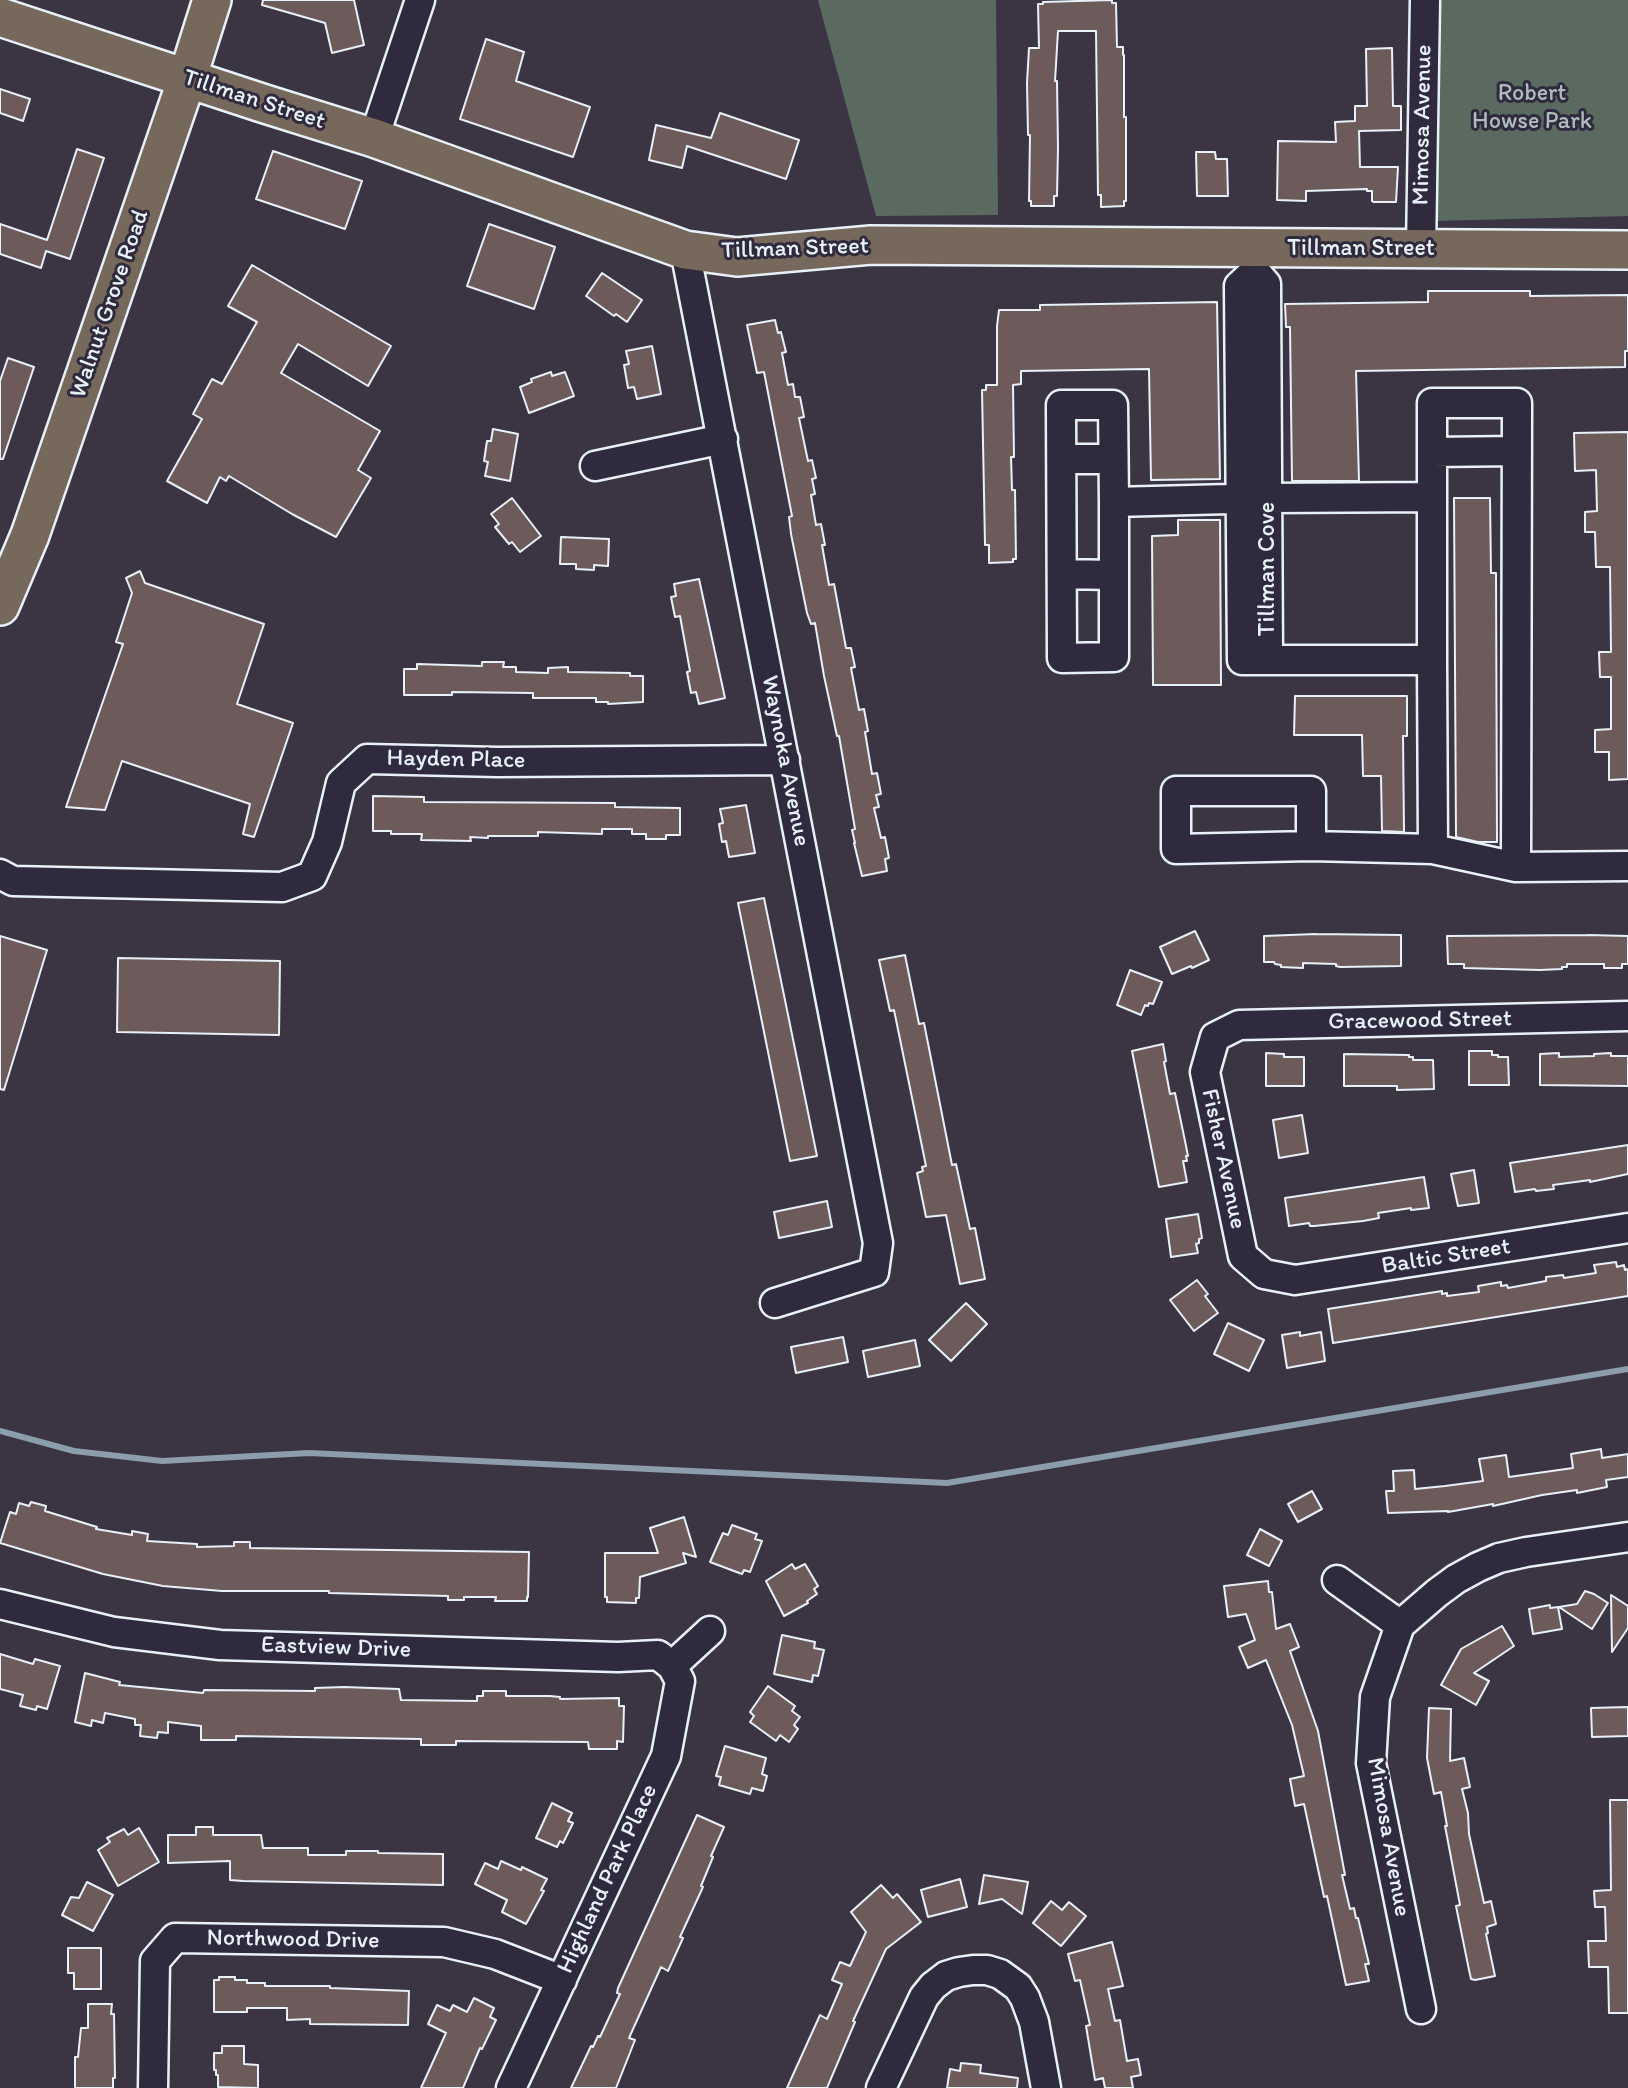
<!DOCTYPE html>
<html>
<head>
<meta charset="utf-8">
<style>
  body { margin:0 }
  canvas { display:block; background:#3b3443 }
</style>
</head>
<body>
<canvas width="1628" height="2088"></canvas>
<script>
const c = document.querySelector('canvas').getContext('2d');
c.lineJoin = 'round';
function paint(path, color) { c.fillStyle = color; c.fill(path, 'evenodd'); }
const shape = rows => new Path2D(rows.map(r => 'M' + r).join(''));
function stroke(path, color, width, dash) { c.strokeStyle = color; c.lineWidth = width; c.lineCap = dash ? 'butt' : 'round'; c.setLineDash(dash || []); c.stroke(path); }
function drawText(font, color, halo, rows, align = 'center') {
  c.font = font + ' Itim,sans-serif'; c.lineWidth = 6; c.setLineDash([]); c.textBaseline = 'middle'; c.strokeStyle = halo; c.fillStyle = color; for (const [text, x, y, turn = 0] of rows) {
    c.save(); c.translate(x, y); c.rotate((+turn || 0) * Math.PI / 180); c.textAlign = isNaN(turn) ? turn : align; if (halo) c.strokeText(text, 0, 0); c.fillText(text, 0, 0); c.restore();
  }
}
paint(shape([
  [818,0,996,0,998,215,876,216],
  [1439,0,1628,0,1628,216,1434,221]
]), '#5a6a61');
stroke(shape([
  [0,1431,74,1451,162,1461,309,1453,947,1483,1628,1369]
]), '#8c9eab', 6);
const building = shape([
  [263,0,354,0,364,45,332,53,325,23,262,5,263,0],
  [1112,0,1112,3,1116,3,1117,47,1123,47,1123,55,1124,55,1124,117,1126,117,1126,201,1124,201,1124,206,1101,207,1101,195,1098,195,1096,31,1058,31,1055,81,1057,81,1058,148,1057,196,1054,196,1054,206,1031,206,1031,201,1029,201,1030,135,1028,135,1027,83,1029,48,1039,48,1038,4,1043,4,1043,2,1112,0],
  [486,39,524,52,516,81,590,107,573,157,460,119,486,39],
  [1392,48,1393,106,1401,106,1401,130,1359,131,1360,167,1398,167,1396,202,1374,202,1372,201,1372,191,1367,191,1367,189,1306,191,1306,201,1277,200,1278,141,1336,142,1335,122,1355,121,1355,106,1367,106,1366,49,1392,48],
  [0,89,30,99,23,121,0,113,0,89],
  [720,113,799,140,786,179,687,146,682,168,649,160,656,125,711,138,720,113],
  [77,149,104,158,70,259,46,251,41,268,0,254,0,224,47,240,77,149],
  [273,151,362,181,345,229,256,199,273,151],
  [1196,152,1215,152,1216,159,1227,159,1228,196,1197,196,1196,152],
  [489,224,555,247,534,309,467,286,489,224],
  [252,265,391,346,368,386,298,344,281,373,380,431,358,470,371,478,336,537,292,514,229,476,226,481,220,477,207,503,167,481,202,419,193,414,212,379,222,384,257,322,228,306,252,265],
  [602,273,642,300,627,322,616,314,614,316,586,296,602,273],
  [1428,291,1530,291,1530,296,1628,295,1628,351,1625,351,1625,367,1356,371,1359,481,1292,481,1290,327,1286,327,1285,304,1428,302,1428,291],
  [1217,302,1220,479,1151,480,1149,369,1021,371,1021,384,1013,385,1014,457,1011,457,1012,490,1015,490,1016,559,1013,559,1013,562,989,563,989,545,985,545,982,390,986,390,986,385,997,385,997,326,999,310,1040,310,1040,305,1217,302],
  [775,320,778,333,781,332,786,352,782,353,788,385,793,384,795,397,800,397,804,417,799,418,808,461,812,460,816,478,812,479,815,494,811,495,816,525,821,524,825,545,822,545,829,585,834,584,846,648,851,648,855,667,851,668,859,710,864,709,868,731,865,732,872,774,877,773,881,794,876,795,879,807,874,808,881,838,885,837,889,858,885,859,887,871,862,876,854,843,855,843,852,830,855,829,839,736,837,736,824,676,815,623,811,624,807,613,791,534,789,517,792,516,764,372,757,373,747,325,775,320],
  [652,346,661,394,637,399,634,387,628,388,624,365,629,364,626,351,652,346],
  [8,358,34,367,3,459,0,459,0,381,8,358],
  [551,372,552,376,565,372,574,396,529,413,520,387,532,382,531,379,551,372],
  [493,429,518,434,510,481,485,476,488,462,484,461,487,441,491,441,493,429],
  [1628,432,1628,779,1609,780,1609,752,1595,752,1595,730,1611,729,1611,677,1600,677,1599,652,1611,652,1610,567,1596,567,1595,532,1585,532,1585,512,1597,511,1596,470,1575,471,1574,433,1628,432],
  [512,498,541,536,520,552,512,542,509,544,495,527,499,524,491,514,512,498],
  [1454,498,1490,498,1491,573,1496,573,1497,842,1478,842,1456,837,1454,498],
  [1178,520,1220,520,1221,685,1153,685,1152,536,1178,535,1178,520],
  [561,537,609,539,608,566,594,565,594,570,576,569,576,564,560,564,561,537],
  [140,571,145,583,264,624,237,704,293,723,254,837,243,834,250,804,122,761,105,810,66,807,123,644,116,642,132,593,126,578,140,571],
  [699,579,725,698,699,704,696,692,691,693,687,672,690,671,680,616,675,617,671,597,676,596,674,584,699,579],
  [482,662,504,662,503,667,516,667,516,672,548,673,548,668,568,667,568,672,630,673,630,676,643,676,643,702,608,704,608,702,596,702,596,698,533,698,533,693,452,692,452,695,404,695,404,669,417,669,417,664,482,666,482,662],
  [1295,696,1407,696,1407,736,1403,736,1404,832,1382,831,1381,776,1363,776,1362,735,1294,735,1295,696],
  [373,796,424,797,424,802,615,803,615,807,680,808,680,835,666,835,666,839,646,839,646,834,632,834,632,829,602,829,602,834,538,832,538,836,488,836,488,838,470,837,471,841,421,840,422,834,391,834,391,831,373,831,373,796],
  [746,805,755,853,729,857,726,841,722,842,719,824,723,823,720,809,746,805],
  [764,898,817,1156,790,1161,738,903,764,898],
  [1195,931,1209,960,1192,968,1191,966,1172,974,1160,947,1195,931],
  [1316,934,1401,935,1401,966,1340,967,1336,966,1336,964,1303,963,1303,968,1281,967,1281,965,1275,964,1274,962,1264,962,1264,936,1316,934],
  [1588,935,1628,936,1628,964,1622,964,1622,968,1604,968,1604,964,1567,964,1567,967,1562,967,1562,969,1540,970,1464,968,1464,964,1448,964,1447,936,1588,935],
  [0,936,47,950,4,1090,0,1089,0,936],
  [905,955,919,1024,924,1023,952,1165,956,1164,970,1229,975,1228,985,1279,960,1284,946,1215,926,1217,917,1173,923,1171,922,1167,926,1166,894,1010,890,1011,879,960,905,955],
  [118,958,280,961,279,1035,117,1032,118,958],
  [1130,970,1162,982,1153,1004,1149,1003,1148,1006,1145,1005,1141,1015,1117,1005,1130,970],
  [1163,1044,1166,1061,1164,1062,1170,1094,1175,1093,1185,1141,1188,1156,1186,1156,1187,1161,1183,1161,1187,1182,1159,1187,1132,1051,1163,1044],
  [1469,1051,1492,1051,1492,1055,1498,1055,1498,1057,1508,1057,1509,1085,1469,1085,1469,1051],
  [1266,1053,1284,1054,1284,1057,1304,1057,1304,1086,1266,1086,1266,1053],
  [1559,1053,1559,1057,1594,1056,1594,1054,1611,1053,1611,1056,1628,1056,1628,1086,1540,1085,1540,1054,1559,1053],
  [1344,1054,1409,1055,1409,1057,1413,1057,1413,1060,1433,1060,1434,1089,1397,1090,1397,1086,1344,1086,1344,1054],
  [1302,1115,1308,1153,1279,1158,1273,1120,1302,1115],
  [1628,1145,1628,1174,1590,1182,1590,1180,1553,1185,1554,1189,1536,1191,1535,1189,1515,1192,1510,1163,1628,1145],
  [1474,1170,1479,1203,1458,1206,1451,1174,1474,1170],
  [1424,1177,1429,1208,1411,1210,1411,1208,1378,1213,1379,1218,1363,1221,1314,1226,1310,1226,1309,1223,1289,1226,1285,1198,1424,1177],
  [827,1201,832,1227,779,1238,774,1212,827,1201],
  [1198,1214,1202,1238,1199,1239,1199,1243,1196,1244,1198,1253,1171,1257,1166,1219,1198,1214],
  [1616,1262,1617,1267,1624,1265,1625,1270,1628,1269,1628,1296,1333,1343,1328,1309,1442,1291,1442,1294,1447,1293,1447,1296,1479,1292,1478,1286,1501,1282,1501,1286,1507,1285,1508,1288,1546,1281,1546,1277,1563,1275,1564,1278,1596,1273,1594,1265,1616,1262],
  [1197,1280,1208,1294,1205,1296,1218,1313,1194,1331,1170,1300,1197,1280],
  [966,1303,987,1324,951,1361,929,1340,966,1303],
  [1228,1323,1264,1340,1249,1371,1214,1354,1228,1323],
  [1300,1332,1300,1336,1321,1332,1325,1361,1287,1368,1282,1335,1300,1332],
  [843,1337,848,1362,796,1373,791,1347,843,1337],
  [915,1340,920,1366,868,1377,863,1351,915,1340],
  [1601,1449,1602,1458,1628,1454,1628,1477,1606,1480,1607,1487,1577,1493,1577,1490,1542,1495,1493,1506,1493,1504,1448,1512,1448,1511,1388,1513,1386,1491,1394,1491,1393,1471,1414,1470,1415,1489,1445,1486,1483,1481,1479,1459,1506,1455,1509,1477,1573,1468,1571,1454,1601,1449],
  [1312,1491,1322,1509,1298,1522,1288,1504,1312,1491],
  [31,1502,46,1506,45,1511,97,1527,96,1529,132,1535,132,1531,148,1534,147,1541,197,1544,197,1547,234,1546,234,1542,250,1542,250,1548,529,1552,528,1597,527,1597,527,1601,495,1601,496,1597,464,1597,464,1600,448,1600,448,1596,329,1593,329,1591,222,1591,163,1586,103,1574,0,1543,10,1512,16,1514,19,1503,29,1506,31,1502],
  [684,1517,696,1557,683,1553,686,1563,640,1577,639,1598,636,1598,636,1603,607,1602,607,1597,605,1597,605,1553,658,1553,650,1528,684,1517],
  [732,1525,757,1534,755,1539,762,1541,750,1572,744,1570,742,1574,710,1562,723,1533,728,1535,732,1525],
  [1260,1529,1282,1541,1269,1566,1247,1555,1260,1529],
  [792,1564,795,1569,805,1564,818,1586,814,1589,817,1594,807,1601,808,1603,784,1616,766,1581,792,1564],
  [1268,1581,1269,1592,1272,1592,1276,1629,1290,1624,1299,1647,1290,1651,1318,1731,1345,1875,1342,1875,1350,1909,1354,1908,1356,1918,1358,1918,1369,1964,1365,1964,1369,1981,1346,1985,1327,1896,1324,1897,1304,1804,1295,1806,1290,1779,1304,1776,1292,1725,1266,1660,1248,1668,1239,1647,1255,1640,1246,1614,1228,1617,1224,1586,1268,1581],
  [1585,1591,1594,1594,1608,1603,1592,1629,1559,1607,1577,1604,1585,1591],
  [1611,1595,1628,1606,1628,1628,1612,1652,1611,1595],
  [1550,1605,1550,1608,1558,1607,1562,1629,1533,1634,1529,1609,1550,1605],
  [1502,1626,1514,1646,1474,1673,1489,1681,1476,1705,1441,1685,1461,1649,1502,1626],
  [782,1635,815,1642,814,1648,824,1650,818,1676,813,1675,812,1682,774,1674,782,1635],
  [0,1654,33,1664,35,1659,60,1666,47,1709,37,1706,36,1710,20,1706,23,1695,0,1689,0,1654],
  [85,1673,120,1682,119,1685,203,1693,204,1690,315,1691,315,1688,344,1687,399,1689,401,1700,477,1701,477,1696,483,1696,483,1691,506,1691,506,1696,550,1696,560,1697,560,1699,619,1698,619,1706,624,1706,623,1742,617,1741,617,1749,589,1749,588,1742,456,1741,456,1745,421,1745,421,1739,236,1736,236,1740,201,1740,201,1726,168,1722,168,1733,158,1732,157,1738,140,1736,141,1725,135,1725,135,1719,105,1713,103,1723,92,1720,91,1726,75,1722,85,1673],
  [768,1686,795,1706,792,1711,800,1717,794,1725,798,1729,789,1742,780,1735,776,1741,750,1722,754,1716,750,1712,768,1686],
  [1628,1707,1628,1736,1592,1737,1591,1708,1628,1707],
  [1429,1708,1451,1709,1450,1761,1464,1758,1470,1787,1462,1789,1468,1813,1469,1834,1484,1903,1491,1901,1496,1924,1487,1927,1488,1933,1486,1934,1495,1976,1475,1980,1471,1979,1469,1970,1456,1906,1460,1905,1445,1826,1447,1826,1441,1792,1434,1794,1427,1758,1429,1708],
  [725,1746,766,1758,762,1774,767,1776,763,1791,752,1788,750,1794,719,1785,721,1777,716,1776,725,1746],
  [1610,1800,1628,1800,1628,2013,1609,2013,1608,1967,1589,1967,1588,1941,1606,1941,1605,1907,1595,1907,1594,1891,1611,1890,1610,1800],
  [552,1803,572,1813,568,1821,573,1823,563,1843,560,1841,557,1847,536,1838,552,1803],
  [697,1815,724,1827,711,1856,713,1857,701,1886,703,1887,680,1937,683,1938,668,1971,661,1967,629,2038,635,2040,616,2088,571,2088,591,2046,593,2047,598,2036,600,2037,620,1994,617,1993,618,1988,697,1815],
  [196,1827,213,1827,213,1835,261,1835,263,1848,308,1848,308,1855,346,1855,346,1851,378,1851,378,1853,443,1854,443,1885,243,1881,230,1880,230,1861,168,1863,168,1835,196,1835,196,1827],
  [139,1828,159,1862,118,1886,98,1850,110,1842,107,1838,124,1829,128,1835,139,1828],
  [501,1861,521,1870,522,1867,547,1879,541,1890,544,1891,526,1924,502,1912,507,1900,475,1884,485,1863,498,1869,501,1861],
  [984,1875,1028,1882,1022,1914,1002,1899,979,1904,984,1875],
  [960,1879,967,1907,928,1917,921,1890,960,1879],
  [87,1882,113,1895,93,1931,62,1915,71,1897,79,1898,87,1882],
  [881,1885,893,1898,897,1894,921,1922,886,1949,853,2021,855,2022,827,2088,787,2088,820,2015,827,2019,842,1984,832,1980,840,1962,850,1966,866,1932,851,1912,881,1885],
  [1051,1901,1062,1910,1069,1902,1086,1916,1061,1946,1033,1923,1051,1901],
  [1112,1942,1123,1986,1108,1989,1115,2021,1120,2020,1127,2061,1138,2059,1141,2075,1131,2077,1133,2088,1105,2088,1103,2078,1095,2080,1086,2026,1090,2025,1080,1980,1075,1981,1068,1954,1112,1942],
  [68,1948,101,1948,101,1989,74,1989,74,1973,68,1973,68,1948],
  [219,1977,235,1977,235,1980,247,1980,247,1983,265,1983,265,1986,330,1986,330,1988,409,1991,408,2025,310,2024,310,2019,287,2020,287,2008,247,2008,247,2012,214,2012,214,1980,219,1980,219,1977],
  [474,1998,494,2008,490,2017,496,2020,482,2049,480,2048,463,2088,421,2088,446,2033,428,2024,437,2005,450,2011,453,2005,467,2012,474,1998],
  [88,2004,112,2004,111,2014,114,2014,115,2078,113,2078,113,2088,75,2088,75,2057,78,2057,81,2028,88,2028,88,2004],
  [222,2046,244,2046,244,2064,258,2065,258,2088,218,2087,218,2075,216,2075,216,2070,214,2070,214,2053,222,2053,222,2046],
  [961,2063,981,2065,980,2073,1018,2078,1017,2088,947,2088,950,2069,960,2071,961,2063]
]);
paint(building, '#6d5a5b');
stroke(building, '#e8f1f8', 2);
const minor = shape([
  [374,138,420,0],
  [685,250,878,1243,874,1272,775,1303],
  [1421,250,1425,0],
  [1254,253,1255,271,1266,284,1268,660],
  [1255,271,1239,286,1242,660,1432,660,1432,403,1517,403,1516,867,1433,849,1311,846,1176,849,1176,791,1311,791,1311,846],
  [1432,452,1517,451],
  [1062,459,1113,459],
  [595,466,723,439],
  [1114,502,1114,657,1062,658,1061,405,1113,405,1114,502,1268,498,1432,497],
  [1062,574,1114,575],
  [1432,660,1433,849],
  [1516,867,1628,866],
  [0,874,13,881,282,887,312,876,327,842,341,783,367,759,498,762,785,760],
  [1628,1016,1239,1025,1215,1037,1205,1072,1243,1256,1264,1274,1295,1280,1628,1228],
  [1337,1580,1400,1625],
  [0,1604,114,1632,220,1645,618,1657,658,1655,672,1666,680,1681,666,1756,511,2088],
  [1400,1625,1375,1697,1371,1763,1421,2009],
  [1400,1625,1437,1593,1456,1579,1478,1567,1499,1558,1526,1552,1628,1537],
  [672,1666,710,1631],
  [153,2088,155,1961,175,1938,444,1942,495,1954,562,1980],
  [881,2088,924,1997,933,1986,946,1976,959,1972,973,1970,987,1970,1000,1974,1018,1987,1025,1998,1034,2022,1046,2088]
]);
const major = shape([
  [0,17,265,104,374,138,685,250,737,257,871,245,1628,250],
  [0,606,30,535,187,79,212,0]
]);
stroke(minor, '#e8f1f8', 33);
stroke(major, '#e8f1f8', 42);
stroke(minor, '#2f2a3d', 28);
stroke(major, '#76695c', 37);
drawText('24px', '#afbbbc', '#2f2a3d', [
  ["Robert",1532,94],
  ["Howse Park",1532,122]
]);
drawText('24px', '#e8f1f8', '#2f2a3d', [
  ["Tillman Street",254,100,18],
  ["Mimosa Avenue",1423,125,-89],
  ["Tillman Street",795,249,-2],
  ["Tillman Street",1361,249],
  ["Walnut Grove Road",110,304,-71],
  ["Tillman Cove",1268,569,-90],
  ["Hayden Place",456,760,1],
  ["Waynoka Avenue",785,761,79],
  ["Gracewood Street",1420,1021,-1],
  ["Fisher Avenue",1223,1159,78],
  ["Baltic Street",1446,1257,-9],
  ["Eastview Drive",336,1648,2],
  ["Mimosa Avenue",1388,1837,80],
  ["Highland Park Place",608,1879,-65],
  ["Northwood Drive",293,1940,1]
]);
</script>
</body>
</html>
